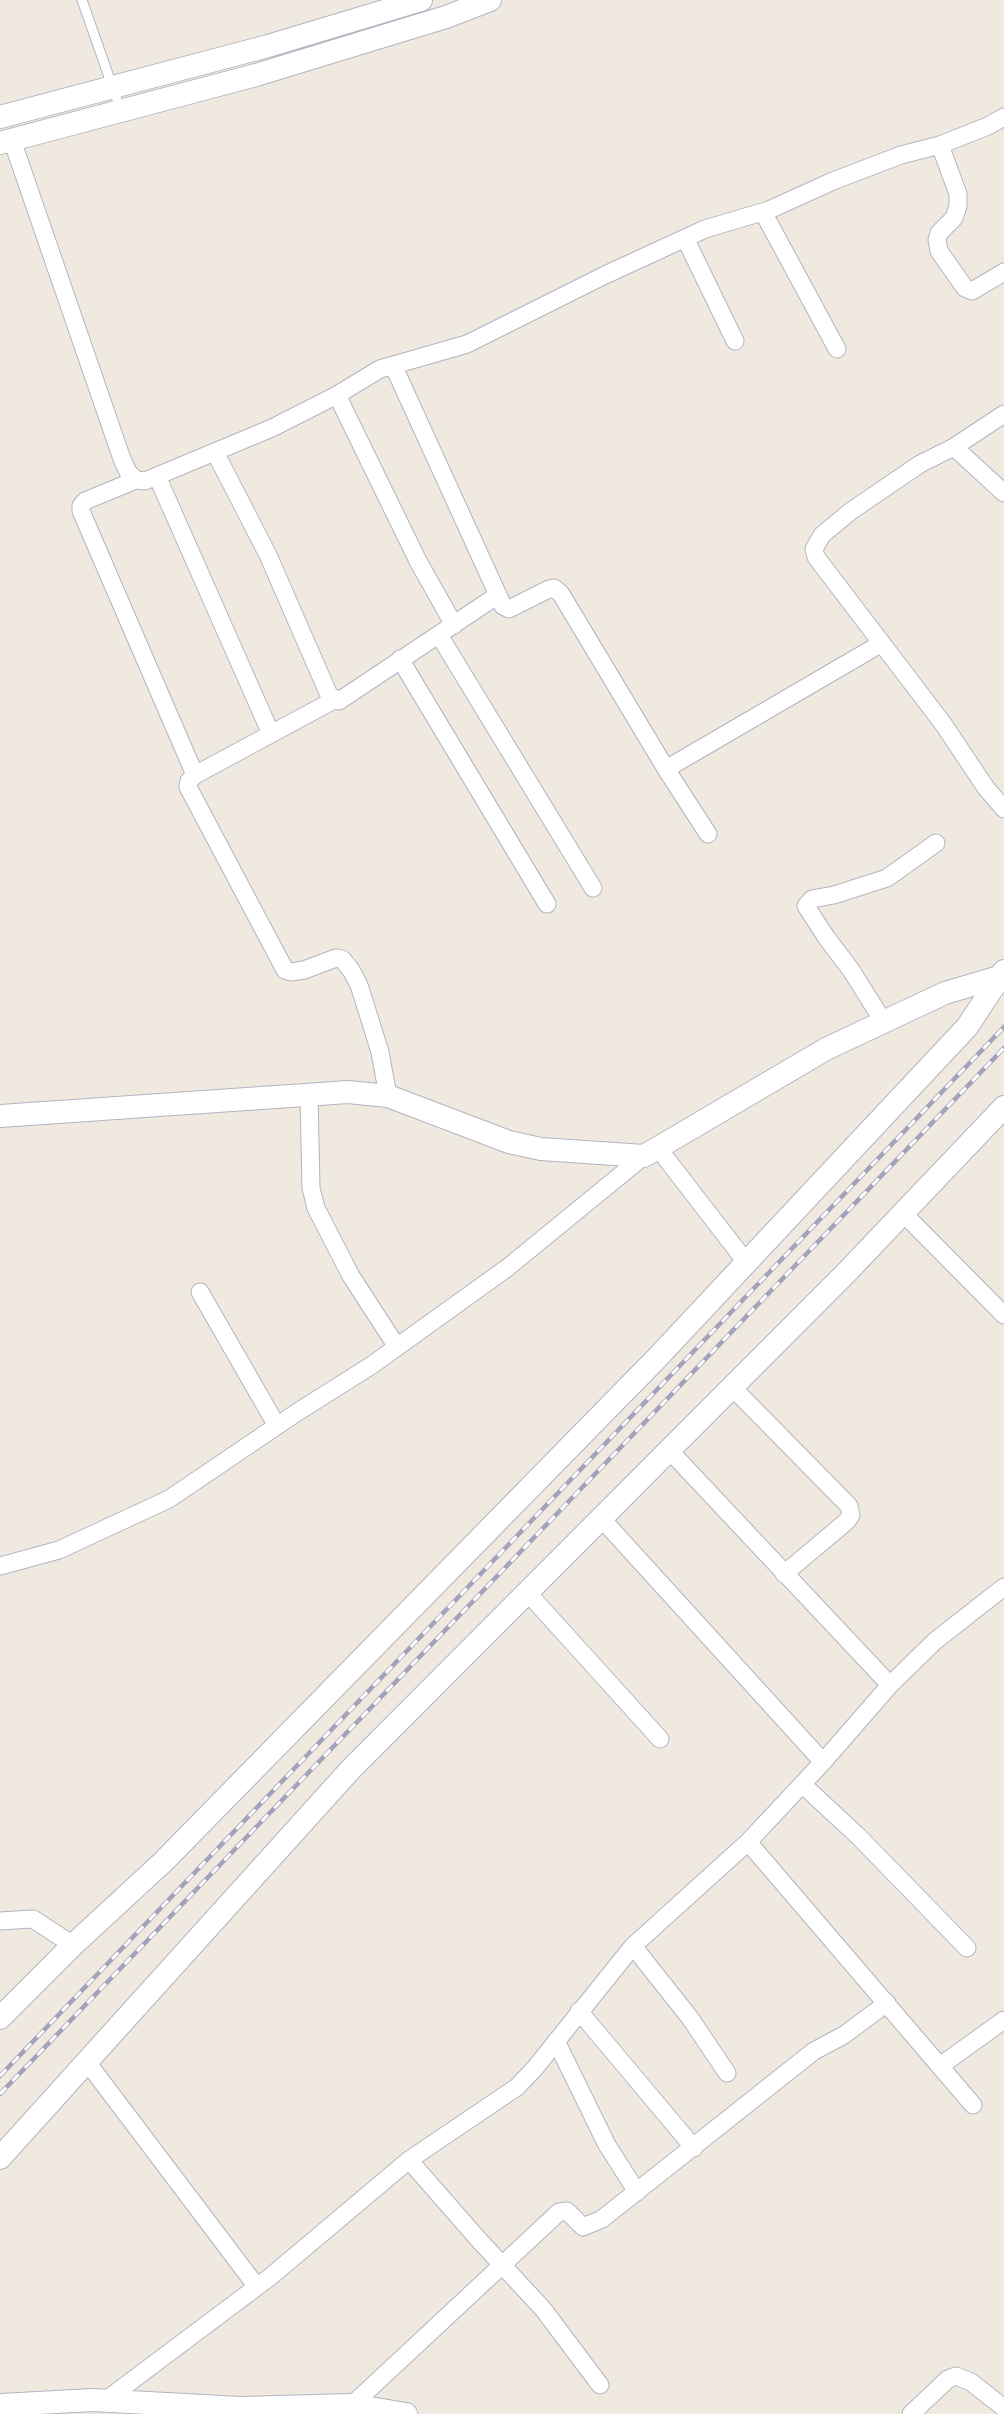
<!DOCTYPE html>
<html>
<head>
<meta charset="utf-8">
<style>
  body { margin:0 }
  canvas { display:block; background:#f0e9df }
</style>
</head>
<body>
<canvas width="1004" height="2414"></canvas>
<script>
const c = document.querySelector('canvas').getContext('2d');
c.lineJoin = 'round';
const shape = rows => new Path2D(rows.map(r => 'M' + r).join(''));
function stroke(path, color, width, dash) { c.strokeStyle = color; c.lineWidth = width; c.lineCap = dash ? 'butt' : 'round'; c.setLineDash(dash || []); c.stroke(path); }
const lane = shape([
  [82,0,121,111]
]);
const street = shape([
  [12,140,122,459,128,472,136,480,145,481,272,428,337,395,380,369,467,344,605,275,705,229,769,210,833,181,901,155,940,145,988,126,1004,117],
  [940,145,958,194,958,206,954,218,939,233,937,240,939,251,965,288,972,291,1004,272],
  [763,212,837,349],
  [685,238,735,341],
  [337,395,418,561,454,625],
  [954,447,1004,414],
  [215,452,268,555,329,695,339,701,498,595,393,365],
  [157,476,271,734],
  [136,480,85,501,81,506,81,511,195,775],
  [1004,493,954,447,920,464,851,511,822,535,814,549,816,557,944,725,986,788,1004,809],
  [498,595,503,606,509,609,549,589,554,588,561,594,666,769,708,834],
  [439,635,593,888],
  [400,659,547,904],
  [334,700,195,775,189,781,188,787,285,970,291,972,304,970,336,958,342,959,351,970,359,985,380,1052,388,1096],
  [666,769,882,643],
  [883,1021,851,970,826,937,806,906,812,899,834,895,887,878,936,843],
  [309,1096,311,1188,316,1208,351,1276,397,1347],
  [658,1148,746,1262],
  [903,1213,1004,1315],
  [200,1292,277,1426],
  [732,1387,849,1506,851,1515,847,1521,784,1574],
  [669,1450,890,1685],
  [601,1518,823,1762],
  [0,1566,59,1550,169,1499,296,1413,372,1365,507,1268,644,1156],
  [527,1592,660,1739],
  [802,1784,859,1837,967,1948],
  [748,1842,973,2105],
  [0,1921,33,1919,73,1945],
  [633,1946,690,2018,727,2073],
  [579,2011,694,2148],
  [556,2041,607,2145,637,2192],
  [87,2062,257,2287],
  [940,2066,1004,2020],
  [409,2160,478,2239,543,2309,600,2385],
  [106,2400,270,2277,409,2160,517,2087,535,2068,633,1946,748,1842,823,1762,890,1685,935,1641,1004,1587],
  [352,2405,559,2212,567,2211,583,2227,602,2219,814,2051,844,2035,887,2003],
  [911,2414,948,2379,956,2376,971,2382,1004,2408]
]);
const secondary = shape([
  [0,117,268,46,421,0],
  [0,143,256,75,446,17,490,0],
  [0,1116,348,1092,388,1096,509,1142,541,1149,644,1156,826,1049,945,993,999,977,1004,979],
  [0,2018,73,1945,163,1862,656,1359,967,1027,1004,971],
  [0,2158,351,1769,846,1273,1004,1107],
  [0,2405,93,2400,240,2408,352,2405,406,2414]
]);
stroke(lane, '#b3b4c2', 11);
stroke(street, '#b3b4c2', 19);
stroke(secondary, '#b3b4c2', 24);
stroke(lane, '#fff', 9);
stroke(street, '#fff', 17);
stroke(secondary, '#fff', 22);
const rail = shape([
  [0,2076,1004,1027],
  [0,2094,1004,1048]
]);
stroke(rail, '#a0a3b9', 4.5);
stroke(rail, '#fff', 3, [9]);
</script>
</body>
</html>
